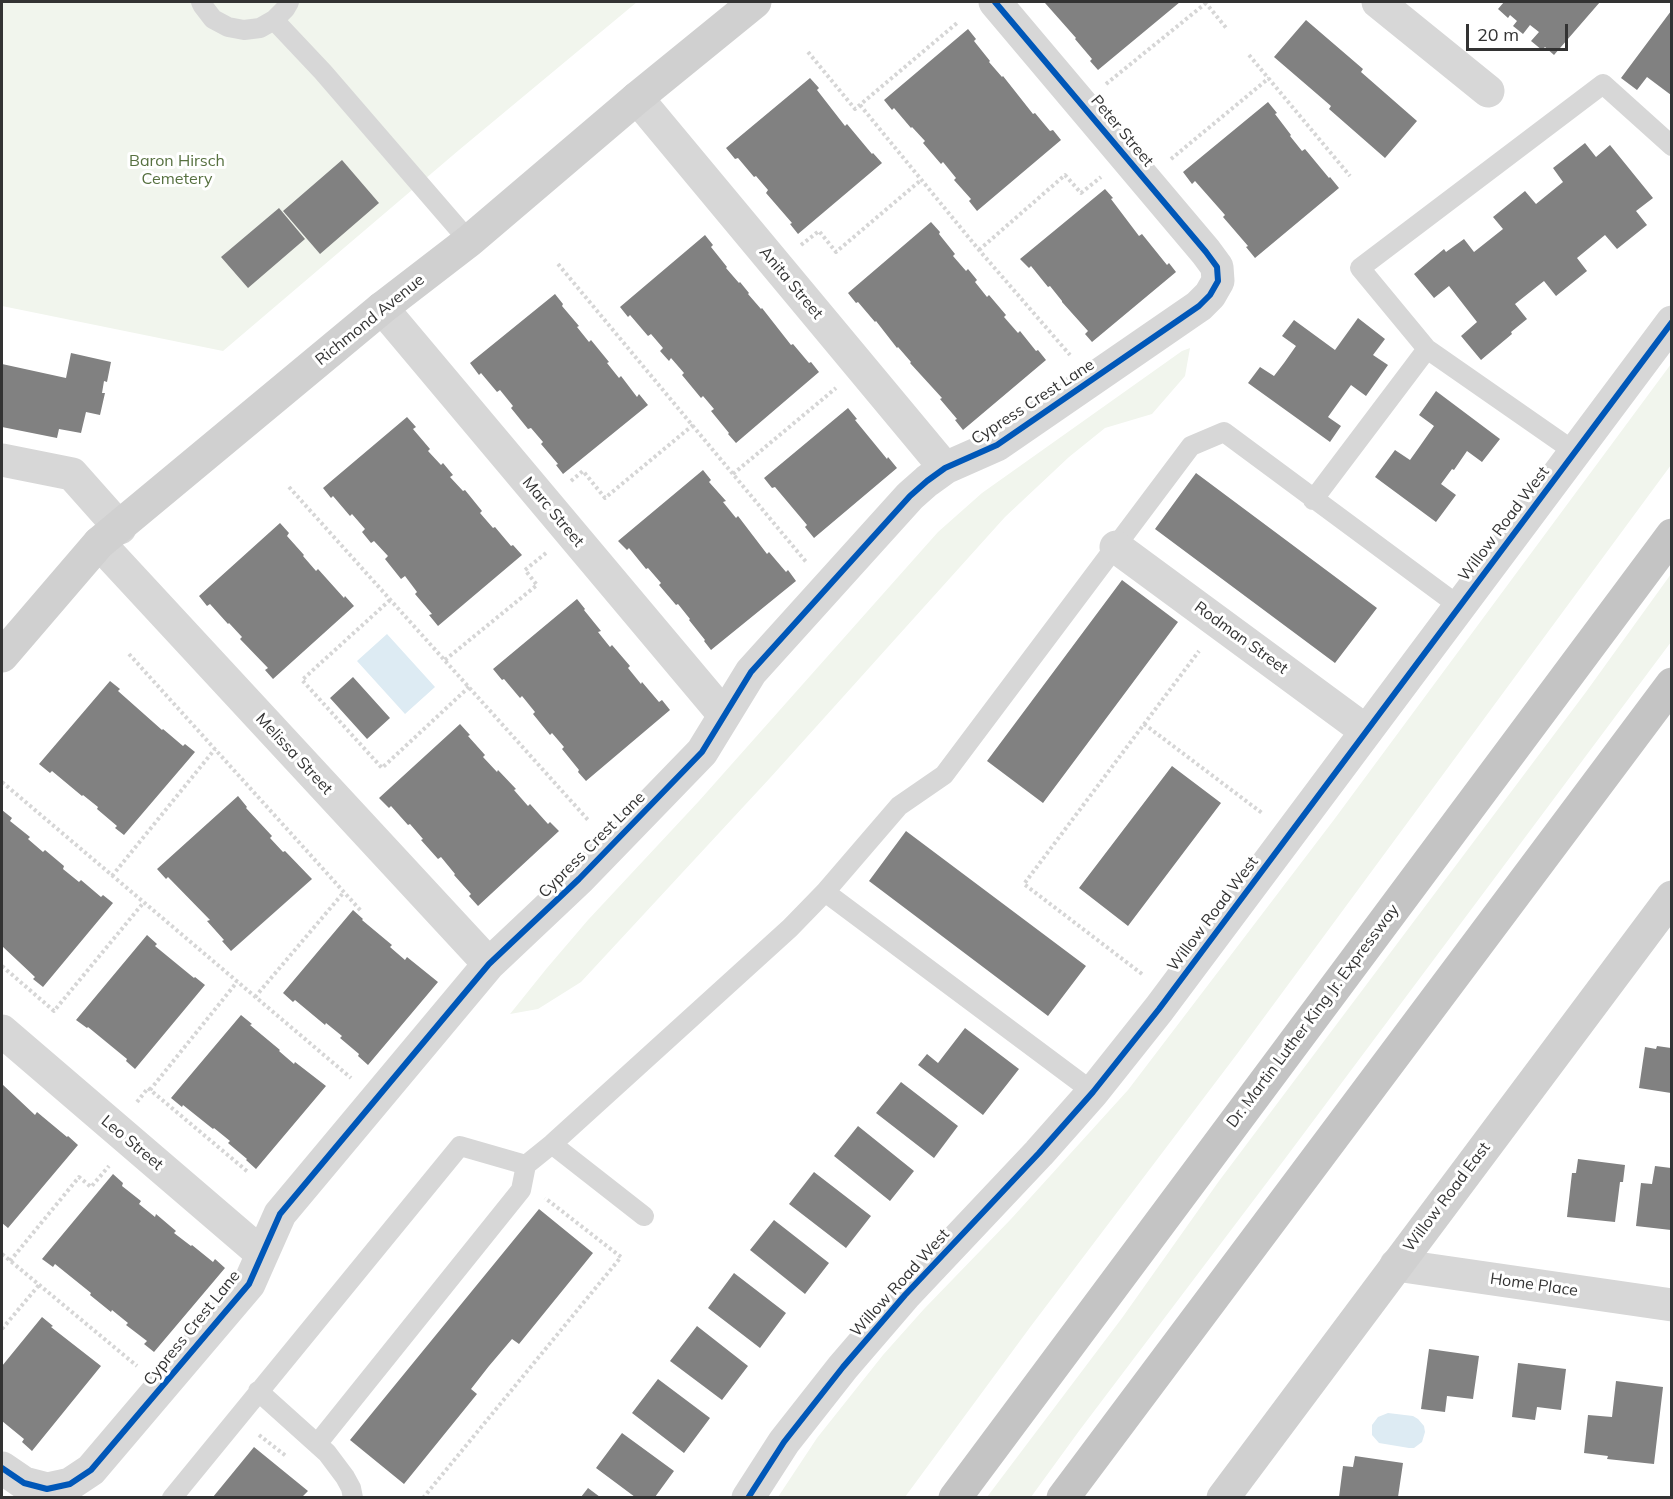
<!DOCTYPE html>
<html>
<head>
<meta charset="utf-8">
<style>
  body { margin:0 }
  #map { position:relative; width:1673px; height:1499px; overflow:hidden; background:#fff; font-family:Mulish,sans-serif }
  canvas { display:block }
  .frame { position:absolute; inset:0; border:3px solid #333; pointer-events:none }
  .scale { position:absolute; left:1466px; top:24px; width:102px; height:27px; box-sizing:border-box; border:3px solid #333; border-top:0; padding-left:8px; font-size:18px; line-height:21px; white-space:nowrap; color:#333; -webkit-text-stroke:4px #fff; paint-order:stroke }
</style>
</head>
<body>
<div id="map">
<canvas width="1673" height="1499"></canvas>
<div class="frame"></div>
<div class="scale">20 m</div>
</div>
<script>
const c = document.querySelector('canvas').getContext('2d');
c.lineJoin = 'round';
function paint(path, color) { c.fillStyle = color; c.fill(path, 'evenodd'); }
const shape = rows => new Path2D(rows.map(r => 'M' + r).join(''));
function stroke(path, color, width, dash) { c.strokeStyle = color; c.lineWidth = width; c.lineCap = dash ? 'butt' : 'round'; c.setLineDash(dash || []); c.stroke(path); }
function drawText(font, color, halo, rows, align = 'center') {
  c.font = font + ' Mulish,sans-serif'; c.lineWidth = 6; c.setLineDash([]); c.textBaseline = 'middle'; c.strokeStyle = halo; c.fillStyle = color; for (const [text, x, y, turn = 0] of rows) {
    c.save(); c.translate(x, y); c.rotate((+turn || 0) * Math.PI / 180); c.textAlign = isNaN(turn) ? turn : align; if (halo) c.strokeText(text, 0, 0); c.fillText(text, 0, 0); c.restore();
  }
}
paint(shape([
  [2,2,637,2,459,150,223,351,2,306],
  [1190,348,1185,376,1152,414,1105,428,1069,457,1005,517,770,778,581,982,538,1009,510,1014,547,968,588,920,699,801,938,532,982,493,1182,351],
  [1671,364,1671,465,1237,1054,1031,1326,905,1497,778,1497,817,1438,883,1355,924,1309,1011,1219,1128,1090,1333,821],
  [1671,574,1671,642,1284,1160,1079,1431,1031,1497,987,1497,1122,1318,1219,1181,1586,692]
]), '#f1f5ed');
paint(shape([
  [387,634,435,687,405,714,357,661],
  [1388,1413,1413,1416,1418,1419,1424,1426,1425,1432,1422,1442,1414,1448,1409,1448,1379,1443,1372,1435,1372,1425,1378,1417]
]), '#ddebf3');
paint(shape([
  [1046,2,1180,2,1098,70,1090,61,1092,59,1075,39,1076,38,1045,3],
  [1504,2,1600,2,1554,55,1545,47,1542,50,1531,41,1539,32,1530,25,1523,34,1513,26,1517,21,1510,15,1508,18,1498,9],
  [1671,11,1671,95,1647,77,1637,90,1621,78],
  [1306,20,1363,69,1361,72,1417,121,1385,158,1329,109,1331,106,1274,57],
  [968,29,976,39,974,41,990,61,989,62,1002,77,1003,76,1033,114,1035,113,1050,131,1053,130,1061,140,977,211,969,201,971,199,954,180,956,178,943,162,941,164,923,143,925,141,912,127,911,128,894,108,892,110,884,100],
  [810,78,819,88,817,90,845,126,847,124,872,154,873,153,882,163,798,234,790,224,792,223,766,193,768,190,756,176,754,177,738,158,735,159,726,148],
  [1268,102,1277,113,1275,114,1291,135,1290,136,1302,151,1305,149,1329,178,1330,177,1339,188,1255,258,1246,247,1248,246,1223,217,1225,215,1195,181,1192,184,1183,172],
  [1585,143,1596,157,1610,145,1653,198,1636,211,1647,225,1617,249,1605,235,1577,258,1587,271,1556,296,1544,281,1515,304,1527,319,1511,332,1512,334,1481,360,1461,336,1477,322,1449,286,1434,298,1414,274,1444,249,1446,252,1464,239,1474,252,1503,229,1493,217,1525,191,1536,204,1563,182,1553,168],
  [342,160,379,203,320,254,283,211],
  [1105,189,1113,198,1111,199,1139,236,1142,234,1167,265,1169,263,1176,272,1092,342,1085,334,1088,331,1062,302,1062,301,1050,286,1048,287,1031,266,1029,268,1020,259],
  [279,208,305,239,248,288,221,257],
  [931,222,940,232,939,234,955,254,953,256,966,271,968,269,977,280,975,282,987,297,989,295,1006,315,1004,317,1018,333,1020,331,1036,351,1038,350,1046,360,963,430,955,420,957,419,940,399,942,398,910,363,911,362,898,347,897,348,876,321,875,322,858,302,856,303,848,293],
  [705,235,713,245,711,247,727,267,726,268,739,283,740,282,749,293,748,294,761,309,762,308,791,345,793,344,809,363,811,362,819,372,736,443,728,434,729,433,711,411,714,409,703,396,701,398,682,375,684,373,671,358,669,361,660,351,663,348,651,334,648,336,630,315,628,317,620,307],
  [555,294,563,304,562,306,579,326,577,327,589,342,591,340,609,362,607,363,619,378,621,376,637,397,639,394,648,405,563,474,556,465,558,464,541,444,543,442,531,428,528,429,511,408,513,406,500,390,497,392,481,373,479,375,470,363],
  [1358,318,1385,339,1373,355,1388,365,1366,396,1351,385,1328,417,1341,426,1330,442,1248,383,1260,367,1274,376,1284,363,1296,346,1282,336,1294,320,1335,350],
  [71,353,111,362,107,382,104,381,102,393,105,393,100,415,86,412,81,433,59,429,57,438,2,427,2,364,66,378],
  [1436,391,1500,439,1482,462,1467,451,1454,470,1452,469,1441,484,1456,495,1436,522,1375,477,1395,450,1410,460,1420,446,1434,426,1419,415],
  [848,408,857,419,855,420,887,459,888,457,897,468,814,538,805,527,807,525,775,487,772,488,764,478],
  [407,417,416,427,413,429,430,449,428,451,441,465,443,463,453,475,450,477,463,491,465,490,482,511,480,513,493,528,495,527,511,546,513,545,522,555,438,626,429,615,432,614,415,594,417,592,405,576,401,579,385,559,388,556,374,541,371,543,362,532,365,529,352,514,350,516,333,496,331,498,323,488],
  [703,470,711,480,709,482,726,501,723,502,736,518,738,516,767,554,769,552,786,572,788,570,796,581,711,650,704,641,705,640,689,620,690,619,678,604,676,605,659,585,661,583,648,568,646,569,629,548,627,550,618,541],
  [1196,473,1377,608,1335,663,1155,529],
  [280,523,289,533,287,536,304,555,303,556,316,571,318,569,344,598,345,596,354,606,273,679,265,670,268,668,240,639,242,637,229,623,228,624,210,604,207,606,199,596],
  [1122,580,1178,622,1043,803,987,761],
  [577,599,585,609,584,610,601,631,598,632,610,647,612,645,630,666,628,668,641,684,642,682,659,702,662,700,670,710,586,781,578,772,579,770,562,749,564,747,552,733,550,735,533,714,535,712,522,696,520,698,504,679,502,680,493,669],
  [353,677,390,718,367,739,330,698],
  [110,681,120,689,118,691,162,730,163,729,183,746,185,744,195,752,124,835,115,828,117,826,97,809,98,807,83,795,82,796,52,771,50,773,39,764],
  [460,724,470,735,468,736,485,755,483,757,497,772,498,770,516,789,514,790,528,806,530,804,548,824,550,822,559,831,478,906,469,896,471,894,454,875,455,874,441,857,438,859,421,840,423,839,410,824,408,825,391,806,389,808,379,798],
  [1172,766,1221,803,1128,926,1079,888],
  [238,796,247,807,246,808,272,836,270,838,283,852,285,851,312,879,231,951,222,941,224,940,207,921,210,920,168,877,166,879,157,869],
  [2,810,12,818,10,821,30,837,28,839,43,852,45,850,64,866,63,869,79,882,81,880,101,897,103,895,113,903,43,987,33,979,35,977,2,946],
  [906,831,1086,966,1048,1016,869,881],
  [353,910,363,919,362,920,392,945,390,947,405,960,407,957,438,982,368,1065,358,1056,359,1054,340,1038,342,1036,326,1023,325,1025,295,1000,293,1002,283,993],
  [147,935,157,944,155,946,194,978,195,977,205,985,135,1069,126,1061,127,1059,88,1027,87,1028,76,1020],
  [241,1015,252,1024,250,1025,280,1050,279,1051,294,1064,295,1062,326,1086,256,1169,246,1160,247,1159,228,1143,230,1141,214,1128,213,1129,183,1105,182,1107,171,1098],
  [965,1028,1019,1069,983,1115,918,1065,927,1054,938,1063],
  [1657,1046,1671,1048,1671,1093,1639,1088,1645,1047,1656,1049],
  [901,1082,958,1126,934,1158,876,1113],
  [2,1084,35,1115,37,1112,67,1137,68,1136,78,1145,8,1228,2,1223],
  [858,1126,914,1171,890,1201,834,1156],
  [1578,1159,1625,1165,1623,1182,1620,1182,1615,1222,1567,1217,1572,1173,1576,1173],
  [1655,1166,1671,1168,1671,1230,1636,1226,1641,1183,1652,1184],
  [814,1172,871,1216,846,1248,789,1204],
  [113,1174,123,1183,122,1186,141,1201,139,1204,155,1217,156,1214,176,1231,174,1233,191,1246,192,1245,213,1262,215,1259,225,1268,154,1352,144,1344,147,1341,126,1325,128,1323,112,1310,111,1312,90,1295,91,1293,55,1264,53,1267,42,1259],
  [539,1209,593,1253,519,1344,512,1339,489,1366,471,1389,477,1394,404,1484,350,1440],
  [774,1220,829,1263,805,1294,750,1250],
  [734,1273,786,1313,760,1348,708,1308],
  [42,1317,53,1326,51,1327,101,1366,32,1451,22,1442,24,1439,2,1421,2,1366],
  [697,1326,748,1366,722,1400,670,1361],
  [1429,1349,1479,1356,1473,1399,1447,1396,1445,1412,1421,1409],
  [1518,1363,1566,1369,1561,1410,1537,1407,1535,1420,1512,1417],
  [658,1379,710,1418,684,1453,632,1413],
  [1616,1381,1663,1387,1654,1464,1607,1459,1608,1456,1584,1453,1588,1415,1612,1417],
  [622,1433,674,1471,655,1497,635,1497,596,1468],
  [254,1447,308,1491,302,1497,213,1497],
  [1355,1456,1403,1463,1398,1497,1339,1497,1343,1466,1353,1467],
  [588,1488,600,1497,581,1497]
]), '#818181');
stroke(shape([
  [1205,2,1227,29],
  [808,52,855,109,957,23],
  [1249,55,1350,176],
  [1106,84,1206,3],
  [860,105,979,250,1070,355],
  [1171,159,1269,78],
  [801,245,819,231,836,252,921,180],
  [979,250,1065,175,1081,193,1101,177],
  [558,264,807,563],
  [733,474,836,388],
  [571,481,583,471,605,498,693,425],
  [289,487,589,821],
  [390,600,302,680,382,768,469,687],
  [129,654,361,911],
  [445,660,537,585,525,570,546,553],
  [1144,724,1262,813],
  [2,782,351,1078],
  [112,876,215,749],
  [2,966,54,1011,144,902],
  [1142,974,1024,884,1199,651],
  [255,997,344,892],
  [150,1090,237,982],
  [137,1102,148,1088,248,1172],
  [2,1254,137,1366],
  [10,1261,79,1177,91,1187,109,1166],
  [2,1329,39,1285],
  [259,1435,286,1456],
  [423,1498,621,1257,545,1198]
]), '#d6d6d6', 4, [3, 3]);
stroke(shape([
  [201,2,203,6,213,19,228,27,244,30,260,28,274,20,285,9,289,2],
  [274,20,323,72,469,241],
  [1575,452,1427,349,1360,268,1603,84,1672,146],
  [1313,500,1427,349],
  [825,892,1093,1092],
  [552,1144,644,1216],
  [258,1391,327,1453,345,1477,351,1488,353,1498],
  [317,1444,521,1190,526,1165],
  [172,1498,460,1146,526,1165,552,1144,790,928,825,892,899,806,944,775,1191,446,1224,432,1459,606]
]), '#d7d7d7', 20);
stroke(shape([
  [1378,2,1488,91],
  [637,98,945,468],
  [382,308,724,715],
  [2,460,72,474,120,528],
  [99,543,489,964],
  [1116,547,1366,731],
  [2,1031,262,1254],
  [1396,1265,1672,1305],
  [2,1468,24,1483,47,1489,70,1484,91,1470,249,1284,280,1214,489,964,579,879,702,752,751,672,910,496,927,481,945,468,997,445,1199,306,1210,295,1218,281,1217,267,1206,252,995,2]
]), '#d7d7d7', 33);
stroke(shape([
  [748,1498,784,1442,843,1367,905,1295,1039,1153,1093,1092,1159,1009,1672,322]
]), '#d7d7d7', 33);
stroke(shape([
  [2,656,99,543,382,308,469,241,637,98,755,2],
  [1223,1498,1672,897]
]), '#d0d0d0', 33);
stroke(shape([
  [955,1498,1672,535],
  [1063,1498,1672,684]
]), '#c4c4c4', 33);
stroke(shape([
  [2,1468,24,1483,47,1489,70,1484,91,1470,249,1284,280,1214,489,964,579,879,702,752,751,672,910,496,927,481,945,468,997,445,1199,306,1210,295,1218,281,1217,267,1206,252,995,2],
  [748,1498,784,1442,843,1367,905,1295,1039,1153,1093,1092,1159,1009,1672,322]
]), '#0057b8', 6);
drawText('16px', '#333', '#fff', [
  ["Peter Street",1122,131,50],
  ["Anita Street",791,283,50],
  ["Richmond Avenue",370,320,-39],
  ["Cypress Crest Lane",1033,402,-33],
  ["Marc Street",553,512,50],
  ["Willow Road West",1504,524,-53],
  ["Rodman Street",1241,638,36],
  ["Melissa Street",294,754,47],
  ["Cypress Crest Lane",592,845,-45],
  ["Willow Road West",1213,914,-53],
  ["Dr. Martin Luther King Jr. Expressway",1313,1016,-53],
  ["Leo Street",132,1143,40],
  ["Willow Road East",1447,1197,-53],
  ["Willow Road West",900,1283,-48],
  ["Home Place",1534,1285,8],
  ["Cypress Crest Lane",192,1328,-51]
]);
drawText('16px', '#56703f', '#fff', [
  ["Baron Hirsch",177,161],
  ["Cemetery",177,179]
]);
</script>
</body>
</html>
